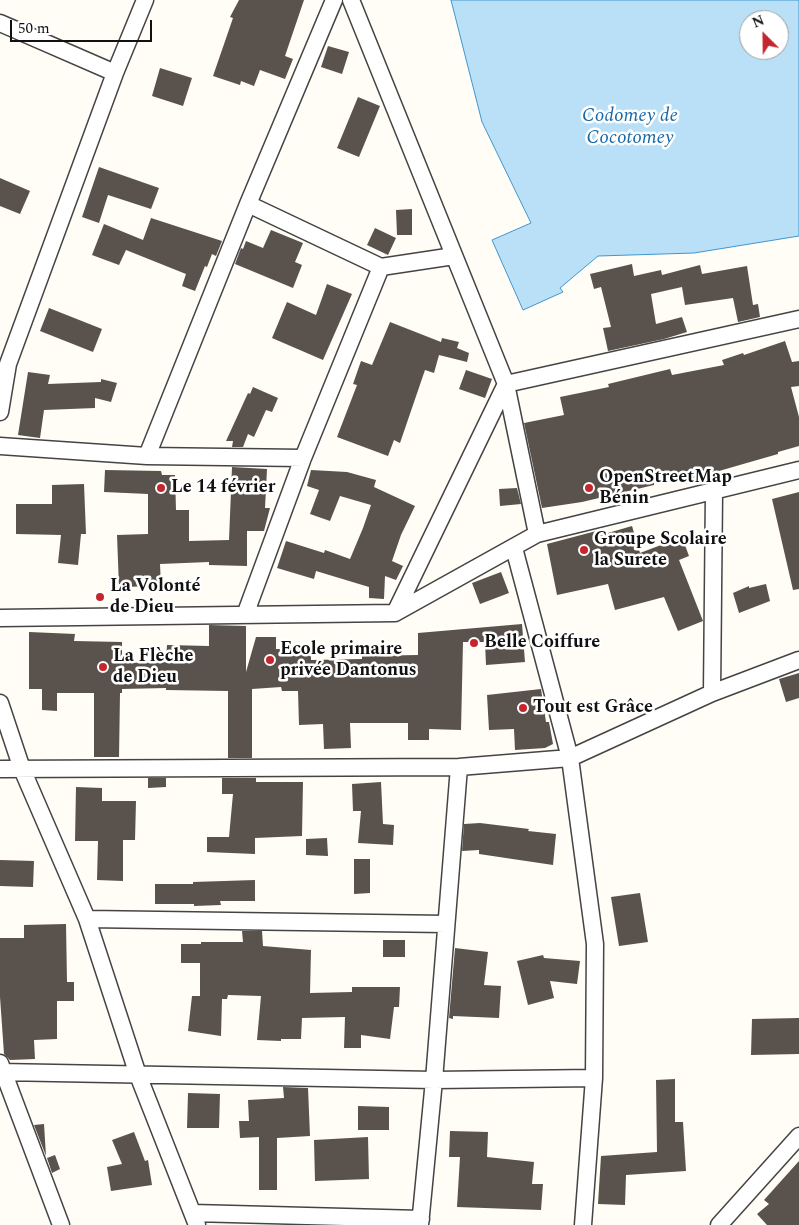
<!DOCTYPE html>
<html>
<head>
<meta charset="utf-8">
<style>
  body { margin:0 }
  #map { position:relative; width:799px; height:1225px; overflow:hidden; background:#fffdf5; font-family:Spectral,serif }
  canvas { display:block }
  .north { position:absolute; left:739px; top:10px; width:50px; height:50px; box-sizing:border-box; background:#fff; border:1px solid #a0a0a0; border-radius:50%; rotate:337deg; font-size:14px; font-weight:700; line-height:20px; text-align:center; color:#111 }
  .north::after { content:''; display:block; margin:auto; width:18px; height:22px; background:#c4262e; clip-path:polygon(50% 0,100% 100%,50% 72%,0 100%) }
  .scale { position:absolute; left:10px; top:20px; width:142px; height:22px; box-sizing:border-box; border:2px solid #111; border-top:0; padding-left:6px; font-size:15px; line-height:18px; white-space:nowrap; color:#111; -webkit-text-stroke:4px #fff; paint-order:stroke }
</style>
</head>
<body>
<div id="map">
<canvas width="799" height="1225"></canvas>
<div class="north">N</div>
<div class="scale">50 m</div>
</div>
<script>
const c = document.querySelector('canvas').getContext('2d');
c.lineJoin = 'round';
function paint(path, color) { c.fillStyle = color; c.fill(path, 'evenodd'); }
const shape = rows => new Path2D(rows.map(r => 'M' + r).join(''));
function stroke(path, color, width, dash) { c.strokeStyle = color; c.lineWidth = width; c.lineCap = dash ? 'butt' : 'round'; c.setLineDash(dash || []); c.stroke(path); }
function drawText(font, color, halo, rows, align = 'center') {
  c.font = font + ' Spectral,serif'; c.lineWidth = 5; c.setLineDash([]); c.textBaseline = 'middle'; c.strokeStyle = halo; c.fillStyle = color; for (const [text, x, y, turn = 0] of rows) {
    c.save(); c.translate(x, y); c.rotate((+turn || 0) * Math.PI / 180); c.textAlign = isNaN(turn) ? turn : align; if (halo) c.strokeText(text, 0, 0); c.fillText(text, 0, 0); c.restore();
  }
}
const water = shape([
  [451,0,799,0,799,236,694,253,598,256,560,288,563,292,523,310,492,240,531,223,482,122,451,0],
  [749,20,779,20,779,50,749,50,749,20]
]);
paint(water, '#b9e0f7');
stroke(water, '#3f96cf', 1);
paint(shape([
  [239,0,304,0,285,56,293,59,285,79,260,70,254,86,241,81,240,85,213,76,233,18,230,17],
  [328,46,349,52,342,74,321,67],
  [160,68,192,78,183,106,152,96],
  [358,97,380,106,359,157,337,148],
  [99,167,159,188,151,209,108,195,99,223,82,217],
  [0,178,30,191,20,214,0,206],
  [412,209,412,235,397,235,396,210],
  [151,218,222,241,216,256,212,254,207,267,205,266,195,291,182,286,186,274,126,250,119,265,92,255,104,224,143,240],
  [375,228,396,238,388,255,367,245],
  [271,230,303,243,295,262,302,265,293,288,235,264,241,248,243,249,246,241,263,248],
  [632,264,634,276,661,270,662,275,700,265,702,274,747,266,753,305,758,304,760,317,738,322,733,298,685,305,682,287,651,294,656,324,682,317,687,332,664,339,608,351,603,328,611,327,601,287,594,289,590,274],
  [327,284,352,294,323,360,272,338,287,302,316,315],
  [49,308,102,329,93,352,40,331],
  [390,322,441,342,442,338,459,342,457,348,469,353,467,362,439,355,434,373,425,370,400,443,394,440,388,456,337,437,357,385,353,384,361,361,372,365],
  [785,341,792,362,799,361,799,386,791,387,799,417,799,446,778,452,778,454,712,473,713,475,684,484,682,476,654,482,654,485,582,502,542,508,524,423,564,415,560,397,609,387,608,384,670,369,672,375,724,365,722,360,743,353,744,355],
  [466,370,492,379,485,398,459,389],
  [28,372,50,375,48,384,101,382,101,379,117,383,111,402,95,398,95,408,44,410,40,438,18,435],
  [253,387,278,398,272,412,266,410,254,437,248,434,243,447,232,447,233,441,226,441,248,393,250,394],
  [232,467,267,469,265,508,270,508,264,531,247,531,247,566,209,565,209,562,160,564,161,586,119,587,117,535,148,534,148,494,104,492,105,470,161,471,162,475,175,475,176,510,189,510,189,541,229,540],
  [311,470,347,472,376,480,374,487,415,506,401,535,392,561,403,566,396,580,385,576,384,599,369,598,369,587,316,571,314,579,277,568,286,541,324,553,325,550,350,559,363,528,371,505,340,496,330,521,310,514,319,490,307,486],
  [84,484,86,534,81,534,78,565,58,563,61,535,16,534,16,504,52,504,52,485],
  [517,488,521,504,500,506,499,489],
  [799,492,799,589,793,590,772,499],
  [632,526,640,553,682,537,689,556,679,560,703,621,678,631,664,597,615,610,608,584,557,595,547,544,600,530,601,535],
  [501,572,509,593,480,604,472,583],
  [766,584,770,601,739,613,733,593,749,586,749,588],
  [522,624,525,662,486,665,485,642,463,642,461,730,429,729,429,740,408,740,408,723,350,723,351,748,324,749,323,724,299,725,298,691,282,691,281,687,252,689,252,758,228,758,228,691,166,690,166,688,122,689,122,693,120,693,119,757,94,757,94,693,57,693,57,711,42,710,42,689,29,689,29,632,75,634,74,641,122,642,122,663,166,662,167,645,209,646,209,625,246,626,246,672,256,637,276,637,276,649,311,649,311,660,362,659,362,656,418,655,418,633],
  [799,673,799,698,786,702,779,679],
  [541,689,546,722,549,722,553,744,545,748,515,750,514,729,489,730,487,695],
  [148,778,166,778,166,787,148,788],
  [222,778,256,778,256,782,303,782,302,836,255,838,255,854,207,852,207,837,229,837,233,794,222,794],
  [381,782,383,824,394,825,393,845,358,843,361,811,353,811,352,784],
  [76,787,102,788,102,801,136,801,135,840,123,840,123,881,97,880,98,841,75,841],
  [480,823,529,829,528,831,556,834,553,865,479,854,479,850,462,851,464,824],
  [327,838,328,856,306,855,306,839],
  [354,859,370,859,370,893,354,894],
  [0,860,34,861,33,887,0,886],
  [255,880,255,901,220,901,221,905,194,906,194,904,155,904,155,884,193,884,193,882],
  [640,893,648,942,619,946,611,897],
  [66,924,67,982,74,982,74,1001,57,1001,57,1039,34,1040,35,1059,10,1060,4,1054,0,997,0,938,24,938,24,925],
  [242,931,262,931,263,946,311,950,310,993,352,992,352,987,400,987,399,1007,394,1007,390,1039,361,1035,361,1048,344,1048,345,1017,302,1018,301,1039,281,1039,281,1041,257,1040,261,996,228,995,227,999,222,999,221,1036,188,1031,192,996,200,996,200,963,181,963,181,944,201,944,201,942,243,942],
  [383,940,405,940,405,957,383,957],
  [455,948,488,952,484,985,501,986,499,1018,453,1016,453,1019,449,1018],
  [543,955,544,958,580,961,577,984,550,981,554,998,528,1005,517,961],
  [799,1018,799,1054,751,1055,752,1019],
  [675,1079,675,1122,683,1122,686,1171,626,1175,625,1205,598,1204,601,1156,657,1152,656,1080],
  [283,1087,308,1088,310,1136,277,1138,277,1190,259,1190,259,1137,240,1138,239,1121,249,1121,248,1100,284,1098],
  [188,1093,220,1094,219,1128,187,1128],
  [358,1106,389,1107,389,1130,358,1130],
  [44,1124,46,1156,34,1125],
  [450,1131,488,1132,487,1157,534,1162,532,1184,543,1184,541,1210,457,1207,460,1157,449,1157],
  [134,1132,145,1161,148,1160,152,1185,111,1191,107,1167,122,1164,112,1140],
  [368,1137,369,1179,315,1181,314,1140],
  [55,1155,60,1169,52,1173,47,1158],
  [799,1161,799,1225,767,1225,757,1214,769,1204,764,1200]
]), '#5a524d');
const minor = shape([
  [351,0,506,384,537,534],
  [0,23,115,73],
  [248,204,381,267,454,256],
  [506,384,799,319],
  [0,412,8,364,115,73,145,0],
  [0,446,147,456,303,458],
  [147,456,248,204,334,0],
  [514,548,570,758,595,944,594,1078,583,1225],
  [395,613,506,384],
  [245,615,303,458,381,267],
  [0,618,395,613,537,534,799,470],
  [712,693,714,492],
  [0,703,22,769,87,919,138,1075,197,1225],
  [0,769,459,767,570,758,712,693,799,660],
  [87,919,446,924],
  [0,1063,61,1225],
  [0,1072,434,1080,594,1078],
  [193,1213,421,1219],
  [420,1225,434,1080,459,767],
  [719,1225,799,1136]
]);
stroke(minor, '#444', 19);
stroke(minor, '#fff', 16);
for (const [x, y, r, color] of [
  [161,488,5,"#c4262e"],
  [589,488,5,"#c4262e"],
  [584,550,5,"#c4262e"],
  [100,597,5,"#c4262e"],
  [474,643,5,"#c4262e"],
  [270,660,5,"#c4262e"],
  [103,667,5,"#c4262e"],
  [523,708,5,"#c4262e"]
]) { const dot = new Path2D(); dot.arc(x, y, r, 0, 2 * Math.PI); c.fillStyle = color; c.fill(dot); stroke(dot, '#fff', 2); }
drawText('bold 18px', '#111', '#fff', [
  ["OpenStreetMap",599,478],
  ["Bénin",599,499],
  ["Le 14 février",171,488],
  ["Groupe Scolaire",594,540],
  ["la Surete",594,561],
  ["La Volonté",110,587],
  ["de Dieu",110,608],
  ["Belle Coiffure",484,643],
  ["Ecole primaire",280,650],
  ["privée Dantonus",280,671],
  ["La Flèche",113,657],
  ["de Dieu",113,678],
  ["Tout est Grâce",533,708]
], 'left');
drawText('italic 19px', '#1768a6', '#fff', [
  ["Codomey de",630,117],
  ["Cocotomey",630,139]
]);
</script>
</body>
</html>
